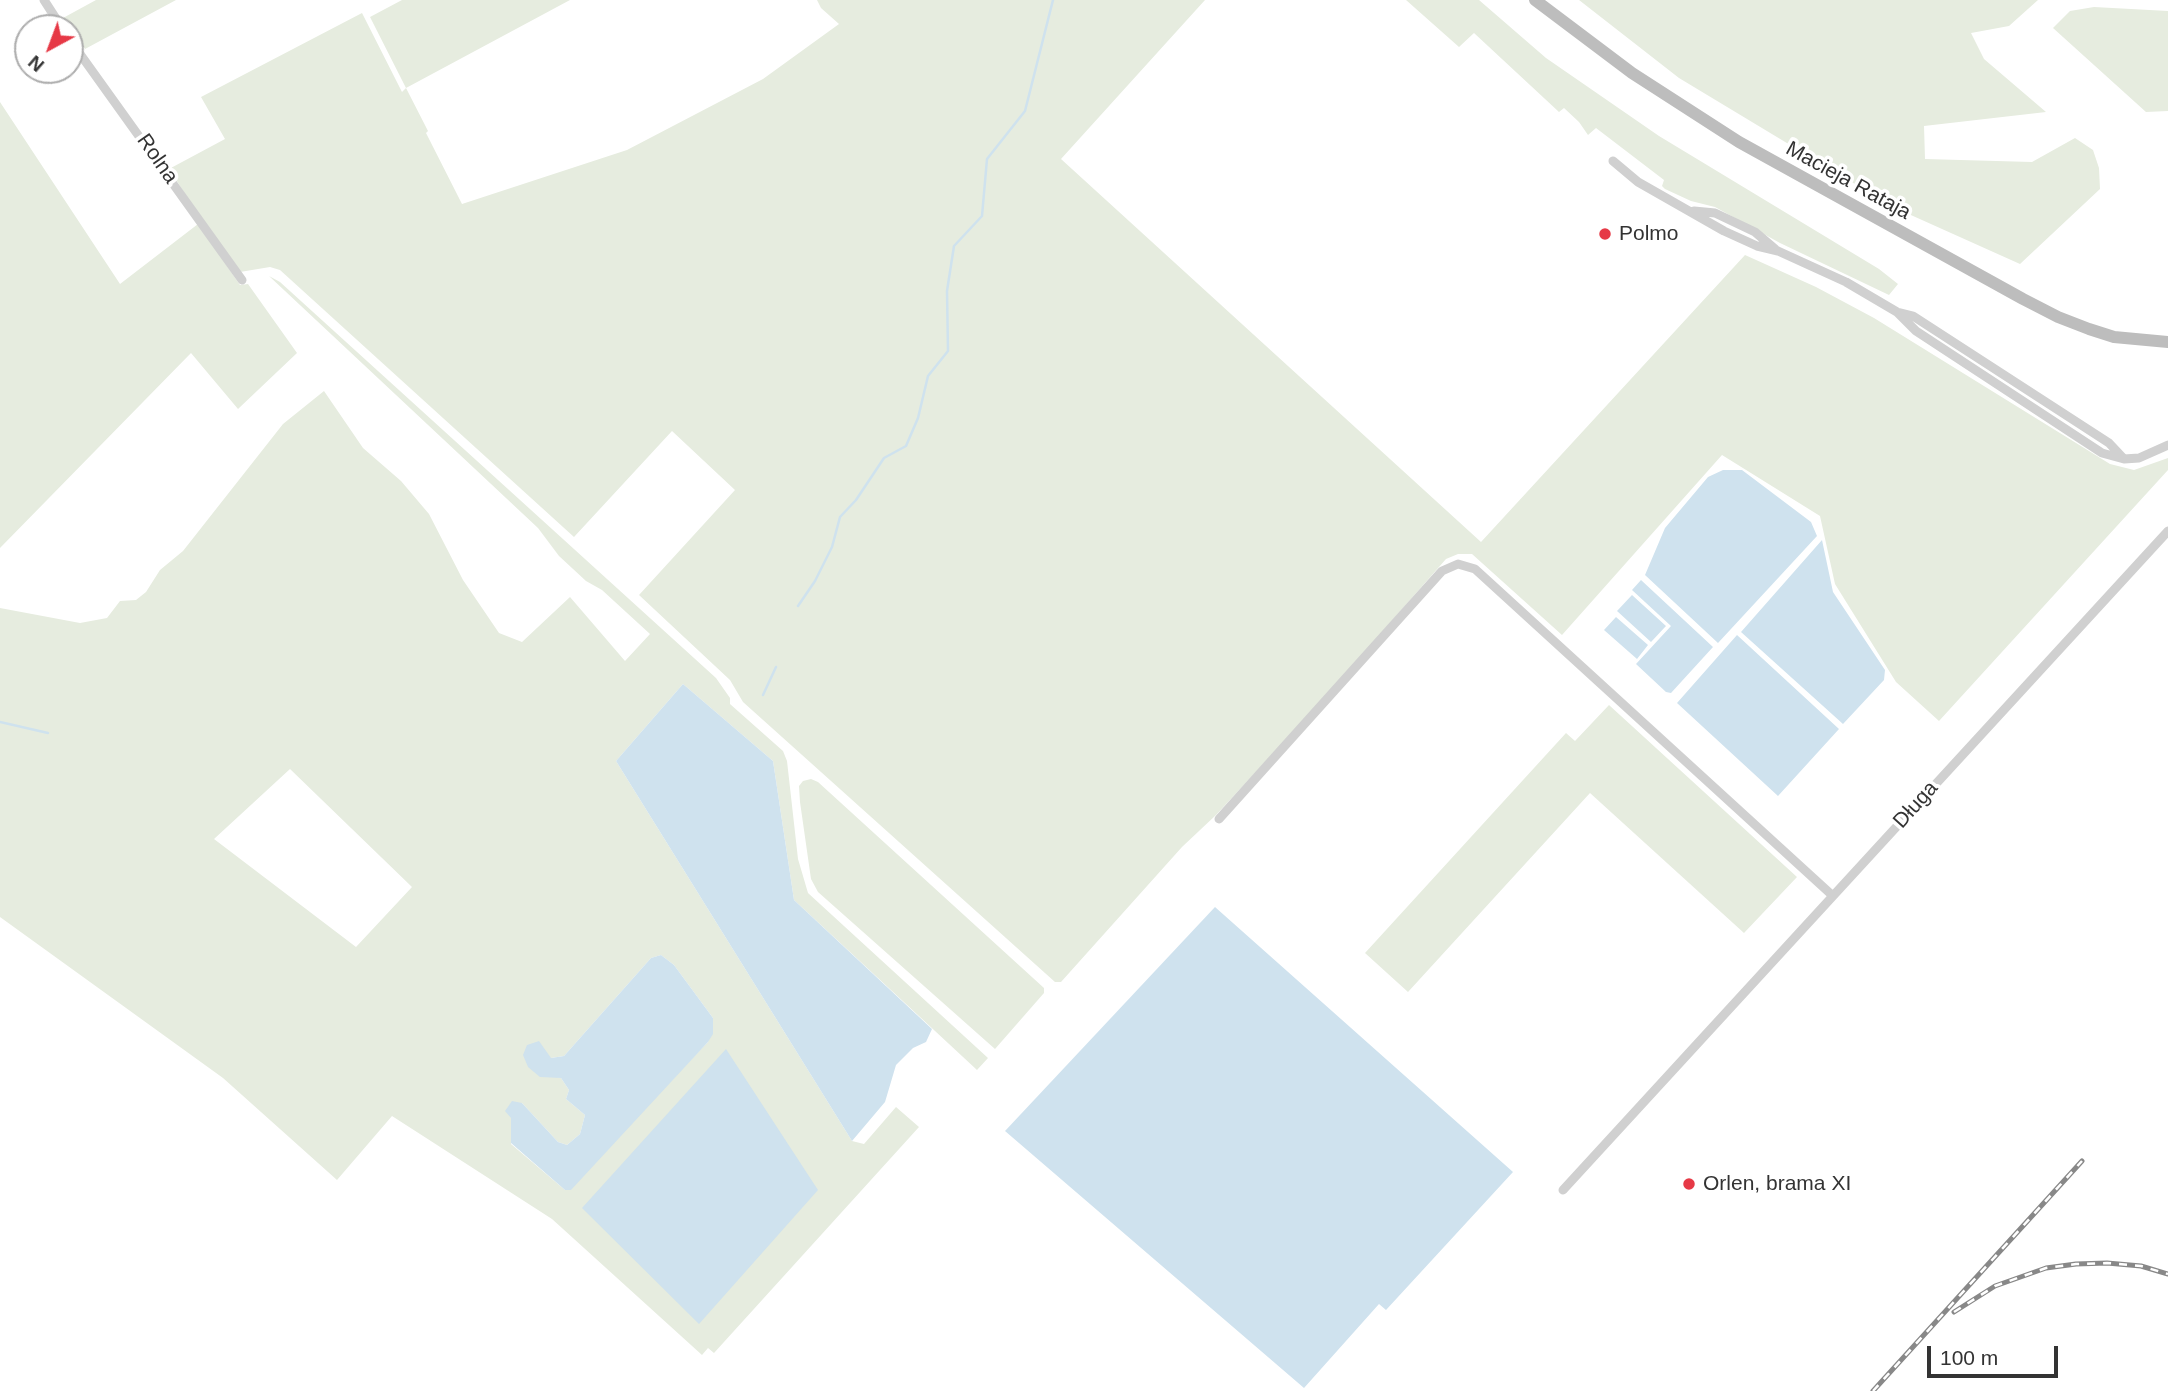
<!DOCTYPE html>
<html>
<head>
<meta charset="utf-8">
<style>
  body { margin:0 }
  #map { position:relative; width:2168px; height:1391px; overflow:hidden; background:#fff; font-family:Helvetica,sans-serif }
  canvas { display:block }
  .north { position:absolute; left:14px; top:14px; width:70px; height:70px; box-sizing:border-box; background:#fff; border:2px solid #adadad; border-radius:50%; rotate:221deg; font-size:19px; font-weight:700; line-height:28px; text-align:center; color:#333 }
  .north::after { content:''; display:block; margin:auto; width:24px; height:32px; background:#e63946; clip-path:polygon(50% 0,100% 100%,50% 72%,0 100%) }
  .scale { position:absolute; left:1927px; top:1346px; width:131px; height:32px; box-sizing:border-box; border:4px solid #333; border-top:0; padding-left:9px; font-size:21px; line-height:24px; white-space:nowrap; color:#333; -webkit-text-stroke:5px #fff; paint-order:stroke }
</style>
</head>
<body>
<div id="map">
<canvas width="2168" height="1391"></canvas>
<div class="north">N</div>
<div class="scale">100 m</div>
</div>
<script>
const c = document.querySelector('canvas').getContext('2d');
c.lineJoin = 'round';
function paint(path, color) { c.fillStyle = color; c.fill(path, 'evenodd'); }
const shape = rows => new Path2D(rows.map(r => 'M' + r).join(''));
function stroke(path, color, width, dash) { c.strokeStyle = color; c.lineWidth = width; c.lineCap = dash ? 'butt' : 'round'; c.setLineDash(dash || []); c.stroke(path); }
function drawText(font, color, halo, rows, align = 'center') {
  c.font = font + ' Helvetica,sans-serif'; c.lineWidth = 7; c.setLineDash([]); c.textBaseline = 'middle'; c.strokeStyle = halo; c.fillStyle = color; for (const [text, x, y, turn = 0] of rows) {
    c.save(); c.translate(x, y); c.rotate((+turn || 0) * Math.PI / 180); c.textAlign = isNaN(turn) ? turn : align; if (halo) c.strokeText(text, 0, 0); c.fillText(text, 0, 0); c.restore();
  }
}
paint(shape([
  [96,0,176,0,85,49,63,18],
  [402,0,570,0,406,88,428,131,426,133,462,204,627,150,763,79,839,24,821,8,817,0,1205,0,1061,159,1481,542,1745,255,1816,287,1874,318,2110,464,2134,470,2168,458,2168,470,1939,721,1896,682,1835,584,1820,516,1722,455,1562,635,1472,554,1458,554,1446,559,1324,698,1216,815,1182,847,1061,982,1055,982,743,702,730,680,639,595,735,490,672,431,574,537,280,270,270,267,240,272,202,220,169,169,225,139,201,97,362,13,402,92,406,88,370,17],
  [1406,0,1479,0,1546,58,1659,136,1879,269,1898,284,1889,295,1780,243,1715,207,1691,201,1665,189,1662,186,1664,180,1596,128,1588,135,1579,122,1564,108,1559,112,1474,33,1459,47],
  [1579,0,2038,0,2009,26,1971,33,1984,59,2046,112,1924,126,1925,159,2032,162,2075,138,2093,150,2099,168,2100,189,2020,264,1893,207,1679,78],
  [2094,7,2168,11,2168,111,2146,112,2053,28,2070,11],
  [0,102,120,284,198,224,240,285,248,284,297,353,238,409,191,353,0,548],
  [269,276,280,282,716,678,730,698,730,704,783,751,787,761,798,859,808,893,988,1058,977,1070,794,900,773,761,683,684,616,761,852,1141,864,1144,896,1107,919,1127,714,1353,708,1348,702,1355,552,1219,392,1116,337,1180,223,1078,0,917,0,608,80,623,107,618,120,601,136,600,146,592,160,570,183,551,283,424,324,391,363,448,401,481,429,514,463,580,499,633,522,642,570,597,625,661,650,634,602,590,586,581,559,556,538,528],
  [290,769,412,887,356,947,214,839],
  [661,955,674,965,713,1018,708,1042,565,1190,511,1144,511,1118,522,1103,558,1142,567,1145,580,1134,585,1115,566,1099,569,1090,561,1078,548,1075,551,1058,564,1056,651,958],
  [1609,705,1797,877,1744,933,1590,793,1408,992,1365,953,1566,733,1575,741],
  [811,779,818,782,1044,988,1044,993,995,1049,818,892,811,879,800,802,799,786,803,781]
]), '#e6ecdf');
paint(shape([
  [1723,470,1742,470,1811,522,1817,536,1718,643,1645,575,1665,528,1708,477],
  [1822,540,1833,592,1885,670,1884,680,1843,724,1741,632],
  [1641,580,1713,647,1671,693,1666,692,1636,664,1671,626,1632,590],
  [1632,595,1666,626,1651,642,1617,611],
  [1616,617,1648,645,1637,659,1604,630],
  [1737,635,1839,729,1778,796,1677,703],
  [683,684,773,761,794,900,932,1029,926,1042,913,1048,896,1065,885,1102,852,1141,616,761],
  [1215,907,1513,1172,1386,1310,1379,1304,1304,1388,1005,1131],
  [661,955,674,965,713,1018,713,1034,708,1042,571,1190,565,1190,511,1143,511,1118,505,1111,512,1101,522,1103,558,1142,567,1145,580,1134,585,1115,566,1099,569,1090,561,1078,540,1077,528,1067,523,1055,527,1045,539,1041,551,1058,564,1056,651,958],
  [726,1049,818,1190,699,1324,582,1208]
]), '#cfe2ee');
stroke(shape([
  [798,606,815,581,832,547,840,517,856,500,884,458,906,446,918,418,928,376,948,351,947,291,954,246,982,216,987,159,1025,111,1053,0],
  [763,695,776,667],
  [0,722,48,733]
]), '#cfe2ee', 2.5);
stroke(shape([
  [44,0,62,28],
  [70,40,242,280],
  [1613,161,1638,182,1724,231,1757,246,1778,251,1846,282,1897,312,1913,316,2109,443,2124,459],
  [1694,211,1715,213,1755,232,1775,249],
  [1897,312,1916,331,2102,453,2124,459,2139,458,2168,445],
  [1219,819,1442,571,1458,564,1475,569,1833,896],
  [1563,1190,2168,531]
]), '#d0d0d0', 9);
stroke(shape([
  [1535,0,1632,73,1739,142,2023,299,2058,317,2089,329,2114,337,2168,342]
]), '#bdbdbd', 12);
const rail = shape([
  [1954,1312,1995,1286,2046,1268,2076,1264,2107,1263,2141,1266,2168,1274],
  [1873,1391,2082,1161]
]);
stroke(rail, '#888', 5);
stroke(rail, '#fff', 2.5, [8]);
for (const [x, y, r, color] of [
  [1605,234,7,"#e63946"],
  [1689,1184,7,"#e63946"]
]) { const dot = new Path2D(); dot.arc(x, y, r, 0, 2 * Math.PI); c.fillStyle = color; c.fill(dot); stroke(dot, '#fff', 2.5); }
drawText('21px', '#333', '#fff', [
  ["Rolna",157,159,55],
  ["Macieja Rataja",1848,181,29],
  ["Długa",1916,805,-48]
]);
drawText('21px', '#333', '#fff', [
  ["Polmo",1619,234],
  ["Orlen, brama XI",1703,1184]
], 'left');
</script>
</body>
</html>
